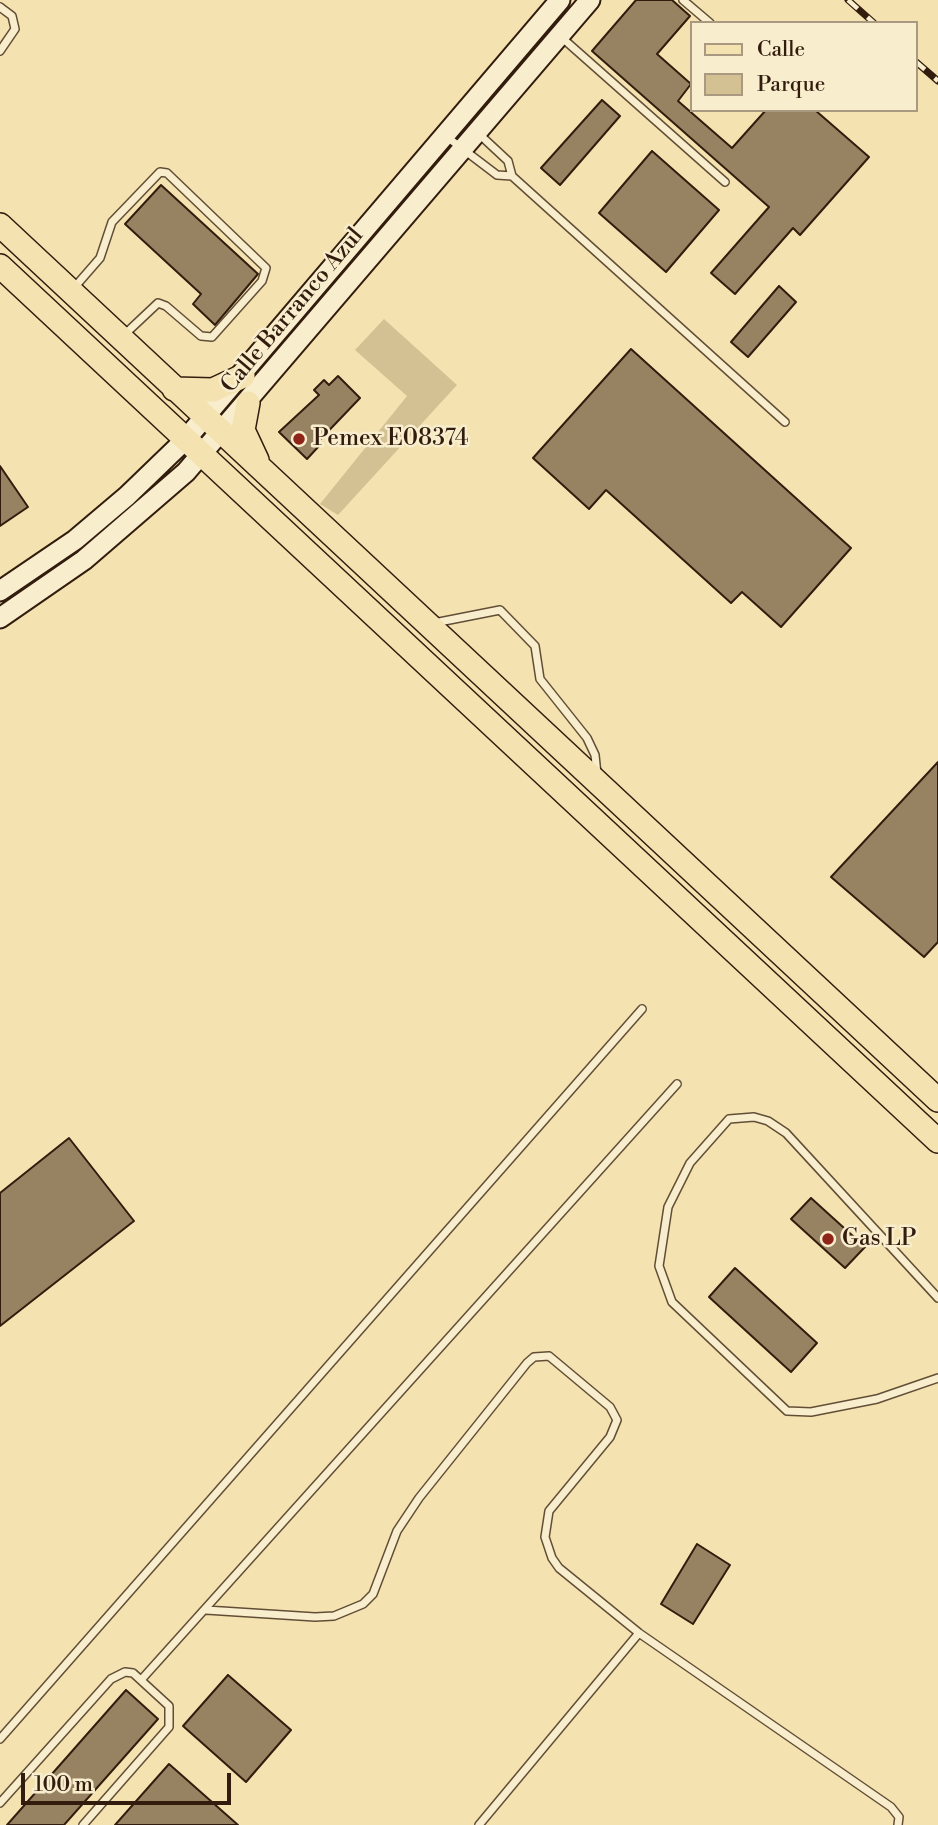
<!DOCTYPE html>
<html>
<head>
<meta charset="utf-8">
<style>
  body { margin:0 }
  #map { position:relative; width:938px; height:1825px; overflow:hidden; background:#f4e3b0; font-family:"Libre Bodoni",serif }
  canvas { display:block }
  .legend { position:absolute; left:690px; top:21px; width:228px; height:91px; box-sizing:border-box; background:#f8edcc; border:2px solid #a99980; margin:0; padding:9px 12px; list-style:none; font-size:21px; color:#321c0e }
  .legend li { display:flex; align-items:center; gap:14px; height:35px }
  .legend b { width:35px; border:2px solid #a99980 }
  .scale { position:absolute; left:21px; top:1773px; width:210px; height:32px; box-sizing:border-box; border:4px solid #321c0e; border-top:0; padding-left:9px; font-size:21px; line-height:24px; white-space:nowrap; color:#321c0e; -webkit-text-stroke:5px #f8edcc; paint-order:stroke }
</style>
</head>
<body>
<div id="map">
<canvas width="938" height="1825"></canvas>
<ul class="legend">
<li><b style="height:9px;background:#f4e3b0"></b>Calle</li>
<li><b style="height:19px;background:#d3c194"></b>Parque</li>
</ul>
<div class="scale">100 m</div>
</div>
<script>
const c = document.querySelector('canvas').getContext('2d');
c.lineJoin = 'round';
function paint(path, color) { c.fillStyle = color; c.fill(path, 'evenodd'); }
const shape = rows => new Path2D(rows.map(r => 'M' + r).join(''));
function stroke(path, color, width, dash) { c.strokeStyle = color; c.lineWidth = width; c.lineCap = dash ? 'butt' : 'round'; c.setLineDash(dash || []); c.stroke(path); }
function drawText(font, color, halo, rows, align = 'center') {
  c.font = font + ' "Libre Bodoni",serif'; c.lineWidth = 5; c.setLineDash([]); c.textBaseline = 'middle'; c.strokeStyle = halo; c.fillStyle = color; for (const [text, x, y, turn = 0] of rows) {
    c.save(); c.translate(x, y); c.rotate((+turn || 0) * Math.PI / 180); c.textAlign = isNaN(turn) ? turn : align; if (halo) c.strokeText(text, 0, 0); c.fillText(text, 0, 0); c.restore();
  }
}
paint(shape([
  [384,319,457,385,338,515,320,504,407,396,355,350]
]), '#d3c194');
const building = shape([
  [636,0,672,0,690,16,657,54,691,84,678,101,732,148,766,110,815,110,869,157,800,235,793,228,735,294,711,273,769,207,592,51,636,0],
  [602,100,620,116,560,185,541,168,602,100],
  [652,151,719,210,666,272,599,213,652,151],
  [161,185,258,274,215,325,193,304,201,294,125,224,161,185],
  [779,286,796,302,748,357,731,342,779,286],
  [631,349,851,548,781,627,742,592,731,603,606,490,589,509,533,458,631,349],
  [338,376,360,398,316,444,319,446,307,459,279,432,319,395,314,390,324,380,329,385,338,376],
  [0,466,28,507,0,526,0,466],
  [938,762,938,942,924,957,831,877,938,762],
  [69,1138,134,1221,0,1326,0,1193,69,1138],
  [811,1198,865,1247,845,1268,791,1219,811,1198],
  [735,1268,817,1343,791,1372,709,1297,735,1268],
  [697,1544,730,1565,693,1624,661,1604,697,1544],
  [228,1675,291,1730,246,1782,183,1726,228,1675],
  [126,1690,158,1719,64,1825,7,1825,126,1690],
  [169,1764,238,1825,115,1825,169,1764]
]);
paint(building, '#978362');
stroke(building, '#321c0e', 2);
const lane = shape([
  [683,0,710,23],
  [0,7,12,16,15,29,0,51],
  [560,36,725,182],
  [479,134,508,161,512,176,785,422],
  [447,137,497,175,512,176],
  [73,289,100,258,112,222,160,172,167,173,266,268,262,281,212,337,201,336,166,306,158,303,124,335],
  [434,623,500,610,535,646,540,679,587,738,595,755,597,774],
  [938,1298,786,1133,768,1121,754,1117,729,1119,690,1163,668,1207,659,1266,672,1302,787,1411,811,1412,877,1399,938,1378],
  [206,1610,315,1617,334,1616,363,1604,373,1594,397,1531,419,1498,527,1363,534,1357,549,1356,610,1407,617,1420,610,1437,549,1511,545,1537,552,1558,559,1568,639,1633,891,1807,899,1817,898,1825],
  [141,1680,677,1084],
  [0,1739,642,1009],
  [0,1803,111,1679,125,1672,133,1673,169,1706,169,1727,83,1825],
  [479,1825,639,1633]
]);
const secondary = shape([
  [0,591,75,540,127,496,185,440,560,0],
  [0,618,84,560,186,472,590,0]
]);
const primary = shape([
  [0,225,938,1100],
  [0,266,938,1141],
  [174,389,213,390,243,376],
  [248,403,243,430,257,460]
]);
stroke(lane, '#624e36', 10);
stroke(secondary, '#321c0e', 23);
stroke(primary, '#321c0e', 26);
stroke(lane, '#f8edcc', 7);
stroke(secondary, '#f8edcc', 19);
stroke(primary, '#f4e3b0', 23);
const rail = shape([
  [848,0,874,23],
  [915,61,938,81]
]);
stroke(rail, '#321c0e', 7);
stroke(rail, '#f8edcc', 4.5, [13]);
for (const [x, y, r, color] of [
  [299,439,7,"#8f2418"],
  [828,1239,7,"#8f2418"]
]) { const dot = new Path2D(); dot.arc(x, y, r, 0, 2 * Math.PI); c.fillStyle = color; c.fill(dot); stroke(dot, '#f8edcc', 2.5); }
drawText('23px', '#321c0e', '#f8edcc', [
  ["Calle Barranco Azul",293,311,-50]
]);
drawText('23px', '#321c0e', '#f8edcc', [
  ["Pemex E08374",313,439],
  ["Gas LP",842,1239]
], 'left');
</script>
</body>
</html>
